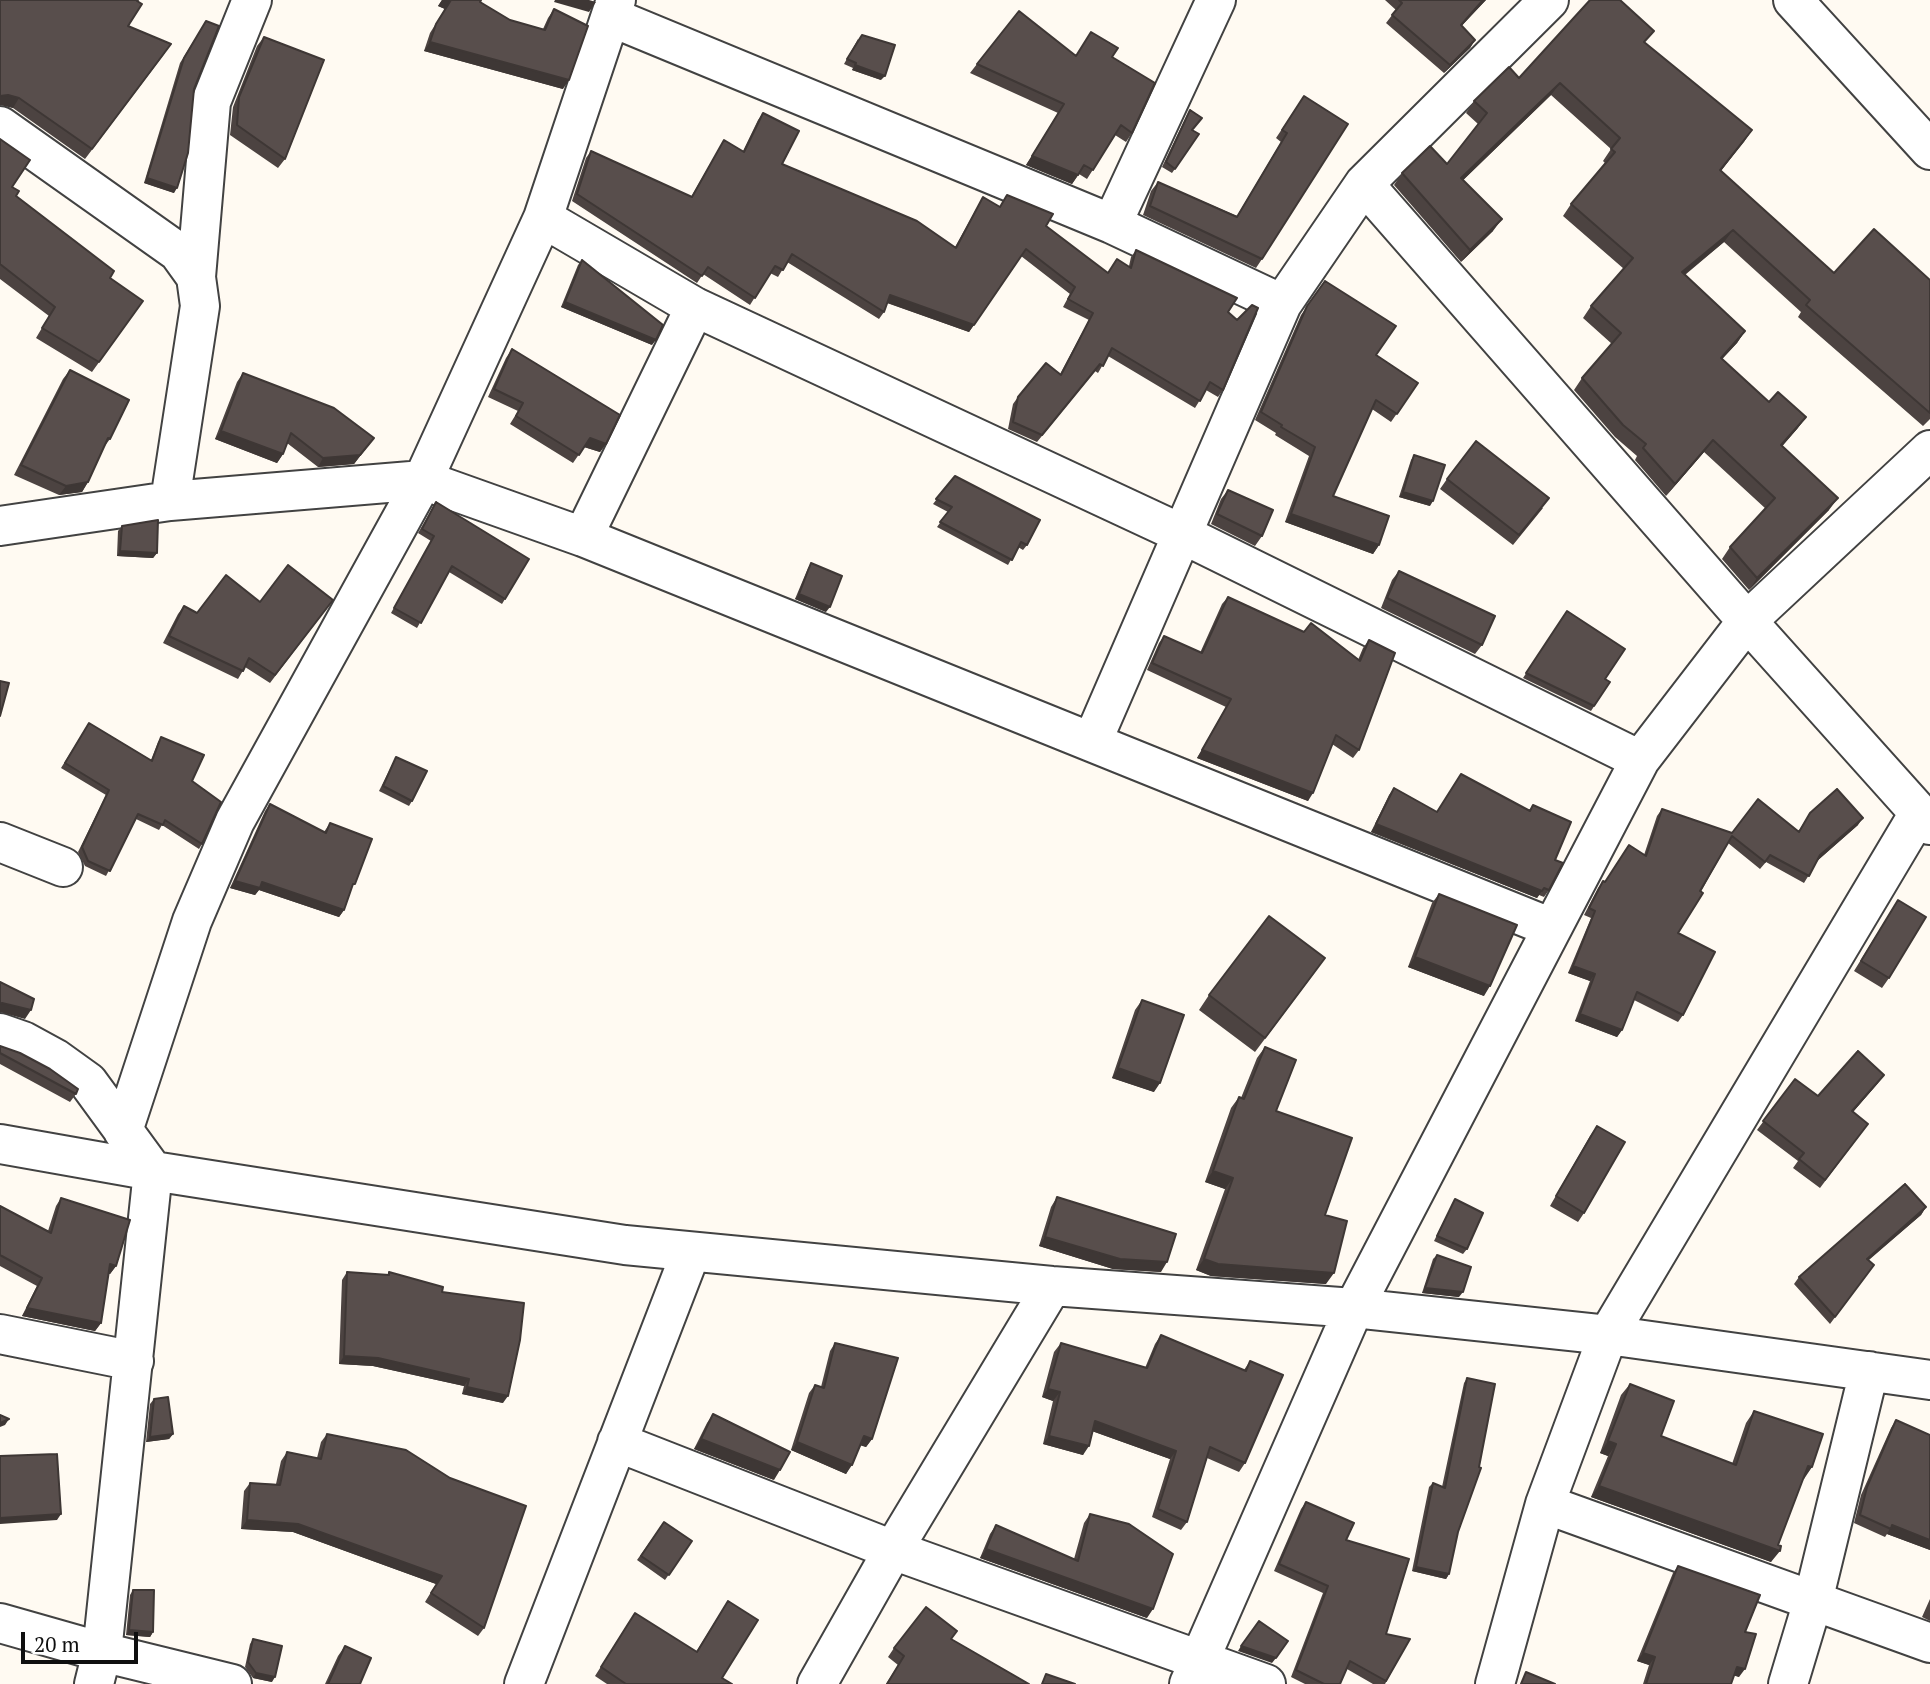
<!DOCTYPE html>
<html>
<head>
<meta charset="utf-8">
<style>
  body { margin:0 }
  #map { position:relative; width:1930px; height:1684px; overflow:hidden; background:#fffaf2; font-family:"PT Serif",serif }
  canvas { display:block }
  .scale { position:absolute; left:21px; top:1632px; width:117px; height:32px; box-sizing:border-box; border:4px solid #0f0f0f; border-top:0; padding-left:9px; font-size:21px; line-height:24px; white-space:nowrap; color:#0f0f0f; -webkit-text-stroke:5px #fff; paint-order:stroke }
</style>
</head>
<body>
<div id="map">
<canvas width="1930" height="1684"></canvas>
<div class="scale">20 m</div>
</div>
<script>
const c = document.querySelector('canvas').getContext('2d');
c.lineJoin = 'round';
const shape = rows => new Path2D(rows.map(r => 'M' + r).join(''));
function stroke(path, color, width, dash) { c.strokeStyle = color; c.lineWidth = width; c.lineCap = dash ? 'butt' : 'round'; c.setLineDash(dash || []); c.stroke(path); }
function paint(path, color) { c.fillStyle = color; c.fill(path, 'evenodd'); }
const minor = shape([
  [1793,0,1930,150],
  [611,17,1112,224,1282,304],
  [0,126,178,252,196,277,200,306,170,501],
  [1364,184,1747,621,1930,825],
  [543,218,695,307,1182,534,1640,760],
  [1112,224,1216,0],
  [196,277,211,102,252,0],
  [0,526,170,501,423,480,583,537,1552,928],
  [583,537,695,307],
  [1092,742,1282,304,1364,184,1549,0],
  [0,842,63,867],
  [0,1033,23,1041,56,1059,88,1082,153,1171,102,1652,94,1684],
  [123,1131,192,921,235,821,423,480,543,218,616,0],
  [0,1144,153,1171,625,1245,1052,1286,1354,1308,1608,1335,1930,1380],
  [0,1334,134,1361],
  [617,1442,893,1550,1266,1684],
  [1545,1504,1930,1643],
  [0,1623,102,1652,232,1684],
  [524,1684,691,1252],
  [817,1684,893,1550,1052,1286],
  [1189,1684,1354,1308,1640,760,1747,621,1930,450],
  [1495,1684,1545,1504,1608,1335,1919,813],
  [1788,1684,1813,1601,1869,1371]
]);
stroke(minor, '#424242', 42);
stroke(minor, '#fff', 38);
paint(shape([
  [442,0,481,0,480,2,510,20,543,29,548,18,554,9,563,89,424,51,430,33,445,9,438,6],
  [1385,0,1486,0,1461,26,1475,40,1470,48,1444,73,1386,23,1396,10],
  [206,21,194,89,174,193,144,183,180,63],
  [128,26,165,53,85,159,13,108,1,104],
  [264,37,285,159,278,168,230,135,233,107,257,46],
  [858,39,881,80,852,70,853,68,844,64],
  [1645,43,1752,130,1721,171,1834,273,1930,280,1930,419,1923,426,1798,317,1801,312,1724,242,1685,275,1745,331,1737,343,1722,359,1769,402,1806,417,1797,429,1782,446,1829,510,1749,590,1722,559,1730,547,1766,509,1704,452,1666,496,1635,460,1637,456,1615,437,1574,390,1582,378,1612,344,1583,318,1591,306,1624,269,1563,216,1571,204,1605,163,1603,161,1611,149,1551,95,1463,180,1493,231,1461,262,1394,185,1402,173,1447,164,1478,124,1466,113,1474,101,1519,78],
  [1076,56,1112,57,1132,133,1126,142,1115,135,1087,179,1079,174,1072,184,1026,165,1058,113,970,73,977,64],
  [1304,96,1262,259,1256,268,1143,215,1151,191,1158,182,1237,216,1281,142,1276,138],
  [1190,110,1202,118,1192,130,1199,134,1172,173,1162,167,1187,115],
  [763,113,782,164,955,247,983,197,999,207,1046,226,1108,273,1129,266,1131,257,1136,250,1228,312,1223,390,1218,397,1206,390,1195,408,1108,356,1098,373,1095,371,1037,442,1008,429,1013,404,1018,397,1060,374,1089,320,1063,307,1070,294,1021,256,969,332,887,303,884,312,879,319,787,262,778,277,770,273,750,305,703,274,697,283,572,201,586,158,591,151,691,197,724,140,743,151,758,120],
  [0,139,12,187,16,196,110,278,143,301,92,372,36,338,49,316,0,279],
  [582,260,652,345,561,307,578,265],
  [1325,281,1376,355,1418,383,1391,422,1372,409,1333,496,1379,545,1373,554,1285,522,1309,456,1275,435,1276,433,1255,420,1301,315],
  [512,349,606,444,600,452,584,447,573,463,510,424,518,411,488,397,506,358],
  [70,370,110,439,104,447,88,482,82,492,59,495,14,475,63,379],
  [243,373,374,438,354,464,318,467,287,443,283,454,277,463,215,439,237,382],
  [1414,455,1430,506,1399,497,1411,460],
  [955,476,1027,545,1023,550,1018,547,1008,565,937,527,948,512,933,504],
  [1447,479,1543,508,1513,545,1440,489],
  [1228,490,1262,536,1255,546,1211,524,1221,499],
  [436,502,505,599,502,604,449,572,417,628,391,613,431,541,418,533],
  [122,526,157,553,153,558,117,556,118,531],
  [811,563,826,612,795,599,808,568],
  [1399,571,1482,645,1475,654,1381,608,1392,580],
  [1228,597,1358,660,1363,648,1369,640,1359,750,1353,758,1332,744,1308,801,1197,758,1226,707,1147,670,1159,643,1164,636,1200,653,1222,604],
  [260,602,327,608,270,683,245,667,238,679,163,643,178,614,184,606,197,613],
  [1567,611,1605,679,1610,682,1591,711,1523,678],
  [89,723,151,760,158,742,161,737,192,781,202,844,199,849,162,825,159,830,136,819,106,876,85,866,78,852,106,795,61,768],
  [396,757,412,801,409,806,379,791],
  [1394,788,1436,812,1529,811,1533,805,1555,860,1549,890,1544,897,1539,895,1537,898,1371,832,1389,795],
  [270,804,324,832,330,823,350,891,344,910,339,917,259,890,255,895,230,888,265,811],
  [1662,809,1732,833,1798,832,1810,813,1858,825,1818,860,1804,883,1766,862,1760,869,1728,843,1678,933,1683,1015,1678,1022,1634,1000,1622,1030,1617,1037,1575,1021,1590,981,1568,973,1591,918,1584,915,1598,888,1603,881,1605,882,1644,855,1657,816],
  [1439,894,1484,996,1408,967,1432,903],
  [1898,900,1889,978,1882,988,1854,971],
  [1315,972,1255,1052,1199,1010,1209,995],
  [1142,1000,1154,1092,1112,1078,1135,1010],
  [0,1046,76,1094,70,1102,0,1064],
  [1265,1047,1276,1111,1325,1215,1326,1284,1211,1276,1196,1270,1225,1189,1205,1182,1231,1108,1239,1097,1241,1098,1257,1058],
  [1795,1079,1818,1096,1878,1083,1853,1112,1868,1124,1820,1188,1793,1168,1798,1161,1757,1130],
  [1597,1126,1584,1213,1578,1222,1550,1206,1590,1136],
  [1057,1197,1161,1272,1113,1269,1039,1246,1051,1207],
  [61,1198,116,1266,110,1274,108,1273,101,1323,95,1331,22,1316,37,1286,0,1266,0,1206,48,1231,56,1206],
  [1455,1199,1467,1249,1463,1254,1434,1241],
  [1926,1207,1921,1215,1868,1260,1874,1265,1830,1324,1794,1284,1799,1277],
  [1437,1255,1459,1297,1422,1293,1433,1259],
  [347,1272,387,1275,389,1272,442,1292,503,1403,462,1394,464,1386,373,1366,339,1364,342,1280],
  [1161,1335,1244,1370,1250,1361,1245,1463,1239,1472,1207,1458,1187,1522,1181,1530,1152,1517,1170,1459,1092,1431,1083,1455,1043,1444,1053,1401,1042,1397,1054,1352,1061,1343,1145,1368,1155,1344],
  [835,1343,872,1439,866,1447,861,1445,846,1474,791,1450,809,1393,815,1385,821,1387,830,1351],
  [1467,1378,1458,1532,1449,1574,1446,1579,1412,1571,1429,1487,1433,1483,1442,1487,1464,1383],
  [1630,1384,1661,1436,1732,1464,1746,1423,1754,1411,1812,1467,1803,1478,1771,1562,1591,1497,1608,1456,1600,1453,1621,1395],
  [154,1399,173,1434,169,1439,146,1442,150,1404],
  [713,1414,774,1480,694,1449,707,1423],
  [1896,1420,1930,1435,1930,1550,1887,1534,1885,1537,1854,1523,1861,1495,1891,1428],
  [327,1434,484,1628,478,1636,425,1602,436,1584,293,1532,241,1529,244,1491,250,1483,276,1484,281,1461,287,1452,317,1458,321,1442],
  [1306,1502,1346,1540,1386,1634,1410,1639,1385,1684,1373,1684,1347,1669,1340,1684,1305,1684,1291,1677,1323,1593,1274,1571,1301,1509],
  [1090,1514,1147,1618,980,1558,990,1534,996,1525,1074,1559,1084,1523],
  [664,1522,692,1541,665,1580,637,1560],
  [1678,1566,1745,1632,1739,1677,1734,1675,1731,1684,1643,1684,1649,1665,1637,1661,1673,1573],
  [133,1590,153,1632,150,1637,126,1635,130,1595],
  [1930,1599,1930,1621,1922,1617],
  [728,1601,722,1678,732,1684,607,1684,595,1676,629,1622,696,1652],
  [253,1639,272,1682,253,1678,245,1667,250,1644],
  [951,1639,1029,1684,886,1684,898,1665,888,1657,894,1648],
  [345,1646,360,1684,325,1684,338,1656]
]), '#4c4341');
paint(shape([
  [442,0,451,0,445,9,438,6],
  [555,0,589,0,596,2,589,12,554,2],
  [1483,0,1486,0,1455,33,1461,25],
  [1475,40,1470,48,1444,73,1450,65],
  [430,42,569,80,563,89,424,51],
  [855,65,885,76,881,80,852,70],
  [1560,83,1551,95,1453,190,1461,178],
  [8,95,19,98,13,108,0,105,0,96],
  [1752,130,1744,142,1712,182,1720,170],
  [1032,156,1078,175,1072,184,1026,165],
  [147,178,177,188,174,193,144,183],
  [1502,219,1493,231,1461,262,1470,250],
  [1733,230,1724,242,1673,284,1682,272],
  [890,295,974,325,969,332,885,302],
  [565,302,656,340,652,345,561,307],
  [1745,331,1737,343,1712,370,1721,358],
  [1806,417,1797,429,1773,457,1781,445],
  [221,431,283,454,277,463,215,439],
  [374,438,354,464,318,467,323,458],
  [590,438,606,444,600,452,584,447],
  [1713,440,1704,452,1666,496,1675,484],
  [88,482,82,492,59,495,66,486],
  [1403,492,1433,501,1430,506,1399,497],
  [1838,498,1829,510,1749,590,1757,578],
  [1291,514,1379,545,1373,554,1285,522],
  [120,551,157,553,153,558,117,556],
  [799,594,830,607,826,612,795,599],
  [1202,750,1313,793,1308,801,1197,758],
  [1863,818,1858,825,1816,862,1820,855],
  [1376,824,1542,891,1537,898,1371,832],
  [235,881,262,882,344,910,339,917,259,890,255,895,230,888],
  [1415,957,1490,986,1484,996,1408,967],
  [1573,966,1595,974,1590,981,1568,973],
  [2,1003,31,1010,25,1019,0,1012,0,1004],
  [1580,1014,1622,1030,1617,1037,1575,1021],
  [1118,1068,1160,1083,1154,1092,1112,1078],
  [1884,1075,1878,1083,1846,1120,1852,1111],
  [1213,1171,1233,1178,1225,1189,1205,1182],
  [1926,1207,1921,1215,1862,1266,1867,1259],
  [1045,1237,1167,1262,1161,1272,1113,1269,1039,1246],
  [1204,1259,1334,1273,1326,1284,1211,1276,1196,1270],
  [110,1264,116,1266,110,1274,104,1272],
  [1425,1288,1463,1292,1459,1297,1422,1293],
  [27,1308,101,1323,95,1331,22,1316],
  [344,1356,378,1358,469,1379,464,1386,373,1366,339,1364],
  [467,1387,508,1396,503,1403,462,1394],
  [1048,1389,1060,1392,1053,1401,1042,1397],
  [9,1419,5,1425,0,1427,0,1423],
  [1095,1421,1176,1451,1170,1459,1089,1430],
  [173,1434,169,1439,146,1442,150,1437],
  [864,1436,872,1439,866,1447,859,1445],
  [1049,1436,1089,1446,1083,1455,1043,1444],
  [701,1439,780,1470,774,1480,694,1449],
  [1608,1441,1616,1444,1608,1456,1600,1453],
  [797,1442,852,1465,846,1474,791,1450],
  [1808,1466,1812,1467,1804,1479,1800,1477],
  [1599,1486,1780,1551,1771,1562,1591,1497],
  [61,1514,57,1520,0,1524,0,1518],
  [247,1520,298,1524,442,1576,436,1584,293,1532,241,1529],
  [1892,1525,1930,1540,1930,1550,1887,1534],
  [986,1549,1153,1609,1147,1618,980,1558],
  [1416,1567,1449,1574,1446,1579,1412,1571],
  [129,1630,153,1632,150,1637,126,1635],
  [1241,1646,1276,1658,1272,1663,1238,1651],
  [1643,1653,1655,1657,1649,1665,1637,1661],
  [1737,1667,1745,1669,1739,1677,1732,1675],
  [256,1673,275,1677,272,1682,253,1678]
]), '#3e3735');
const building = shape([
  [0,0,138,0,137,1,142,4,128,26,171,44,92,149,19,98,8,95,0,96,0,0],
  [451,0,481,0,480,2,510,20,545,30,554,9,588,26,569,80,430,42,436,24,451,0],
  [1399,0,1483,0,1461,25,1475,40,1450,65,1392,15,1402,3,1399,0],
  [1590,0,1620,0,1654,31,1644,42,1752,130,1720,170,1834,273,1874,229,1930,280,1930,413,1806,305,1810,300,1733,230,1682,272,1745,331,1721,358,1769,402,1778,392,1806,417,1781,445,1838,498,1757,578,1730,547,1775,498,1713,440,1675,484,1643,448,1646,444,1623,425,1582,378,1621,333,1591,306,1633,258,1571,204,1615,152,1611,149,1620,138,1560,83,1461,178,1502,219,1470,250,1402,173,1430,146,1447,164,1487,113,1474,101,1509,67,1519,78,1590,0],
  [1019,11,1076,56,1091,32,1118,48,1112,57,1155,83,1132,133,1121,125,1093,170,1084,165,1078,175,1032,156,1064,104,977,64,1019,11],
  [206,21,219,26,194,89,188,153,177,188,147,178,184,58,206,21],
  [862,35,895,45,885,76,855,65,856,63,847,59,862,35],
  [264,37,324,60,285,159,237,125,239,97,264,37],
  [1304,96,1348,124,1262,259,1150,206,1158,182,1237,217,1287,133,1282,130,1304,96],
  [1190,110,1202,118,1192,130,1199,134,1175,169,1166,162,1190,110],
  [763,113,799,131,782,164,917,221,956,248,983,197,1000,207,1007,195,1053,214,1046,226,1108,273,1117,259,1131,268,1136,250,1237,298,1228,312,1237,320,1252,305,1258,308,1223,390,1210,382,1200,401,1112,348,1103,366,1100,364,1042,435,1013,422,1018,397,1046,363,1061,375,1093,313,1068,299,1075,287,1026,249,974,325,890,295,884,312,792,254,783,270,775,266,755,298,708,267,702,276,577,194,591,151,692,197,724,140,744,152,763,113],
  [0,139,30,160,12,187,19,191,16,196,114,271,110,278,143,301,99,362,42,328,55,307,0,264,0,139],
  [582,260,663,325,656,340,565,302,582,260],
  [1325,281,1396,326,1376,355,1418,383,1397,414,1376,400,1333,496,1389,516,1379,545,1291,514,1315,447,1281,427,1282,425,1261,412,1307,306,1325,281],
  [512,349,620,415,606,444,590,438,579,455,516,416,523,403,494,389,512,349],
  [70,370,129,400,110,439,108,438,88,482,66,486,21,465,70,370],
  [243,373,334,408,374,438,360,455,323,458,291,433,283,454,221,431,243,373],
  [1476,441,1549,498,1519,535,1447,479,1476,441],
  [1414,455,1445,465,1433,501,1403,492,1414,455],
  [955,476,1040,520,1027,545,1021,542,1012,560,940,522,952,507,936,499,955,476],
  [1228,490,1273,510,1262,536,1217,514,1228,490],
  [436,502,529,559,505,599,452,566,421,623,394,608,434,536,422,529,436,502],
  [158,520,157,553,120,551,122,526,158,520],
  [811,563,842,576,830,607,799,594,811,563],
  [288,565,333,600,275,675,249,658,243,671,169,636,184,606,197,613,226,575,260,602,288,565],
  [1399,571,1495,616,1482,645,1387,598,1399,571],
  [1228,597,1304,632,1311,623,1360,661,1369,640,1395,653,1359,750,1336,735,1313,793,1202,750,1231,699,1152,663,1164,636,1202,653,1228,597],
  [1567,611,1625,649,1605,679,1610,682,1594,706,1526,673,1567,611],
  [0,681,9,683,0,716,0,681],
  [89,723,152,761,161,737,204,755,192,781,221,802,202,844,165,820,163,825,138,814,110,871,88,861,82,847,109,790,65,763,89,723],
  [396,757,427,771,412,801,383,786,396,757],
  [1461,774,1530,811,1533,805,1571,822,1555,860,1563,863,1549,890,1544,888,1542,891,1376,824,1394,788,1437,812,1461,774],
  [1837,789,1863,818,1820,855,1809,876,1770,855,1765,862,1732,836,1700,891,1703,893,1678,933,1715,952,1683,1015,1637,992,1622,1030,1580,1014,1595,974,1573,966,1595,911,1589,908,1603,881,1605,882,1629,845,1646,856,1662,809,1732,833,1758,799,1799,832,1810,813,1837,789],
  [270,804,326,833,330,823,372,839,355,884,353,884,344,910,262,882,260,888,235,881,270,804],
  [1439,894,1517,925,1490,986,1415,957,1439,894],
  [1898,900,1926,917,1889,978,1861,961,1898,900],
  [1269,916,1325,958,1265,1038,1209,995,1269,916],
  [0,982,34,999,31,1010,2,1003,0,1004,0,982],
  [1142,1000,1184,1015,1160,1083,1118,1068,1142,1000],
  [0,1046,20,1053,50,1069,78,1089,76,1094,0,1053,0,1046],
  [1265,1047,1296,1060,1276,1111,1352,1138,1325,1215,1347,1221,1334,1273,1218,1264,1204,1259,1233,1178,1213,1171,1239,1097,1244,1099,1265,1047],
  [1858,1051,1884,1075,1852,1111,1868,1124,1825,1180,1799,1159,1804,1153,1763,1121,1795,1079,1818,1096,1858,1051],
  [1597,1126,1625,1142,1584,1213,1556,1196,1597,1126],
  [1905,1184,1926,1207,1867,1259,1874,1265,1835,1317,1799,1277,1905,1184],
  [1057,1197,1176,1234,1167,1262,1120,1259,1045,1237,1057,1197],
  [61,1198,130,1220,116,1266,110,1264,101,1323,27,1308,42,1278,0,1255,0,1206,51,1233,61,1198],
  [1455,1199,1483,1213,1467,1249,1437,1236,1455,1199],
  [1437,1255,1471,1267,1463,1292,1425,1288,1437,1255],
  [347,1272,389,1275,389,1272,443,1287,442,1292,524,1303,520,1340,508,1396,467,1387,469,1379,378,1358,344,1356,347,1272],
  [1161,1335,1246,1371,1250,1361,1283,1375,1245,1463,1210,1447,1187,1522,1158,1509,1176,1451,1095,1421,1089,1446,1049,1436,1060,1392,1048,1389,1061,1343,1147,1368,1161,1335],
  [835,1343,898,1358,872,1439,864,1436,852,1465,797,1442,815,1385,824,1388,835,1343],
  [1467,1378,1495,1384,1479,1467,1481,1468,1458,1532,1449,1574,1416,1567,1433,1483,1445,1488,1467,1378],
  [1630,1384,1674,1401,1661,1436,1736,1465,1754,1411,1823,1434,1812,1467,1808,1466,1778,1545,1781,1546,1780,1551,1599,1486,1616,1444,1608,1441,1630,1384],
  [168,1397,173,1434,150,1437,154,1399,168,1397],
  [713,1414,790,1452,780,1470,701,1439,713,1414],
  [0,1415,9,1419,0,1423,0,1415],
  [1896,1420,1930,1435,1930,1540,1892,1525,1891,1529,1860,1515,1867,1487,1896,1420],
  [327,1434,406,1450,450,1478,526,1506,484,1628,431,1593,442,1576,298,1524,247,1520,250,1483,280,1485,287,1452,321,1459,327,1434],
  [57,1454,61,1514,0,1518,0,1456,57,1454],
  [1306,1502,1354,1523,1346,1540,1409,1559,1386,1634,1410,1639,1386,1681,1350,1661,1340,1684,1324,1684,1296,1670,1328,1586,1279,1564,1306,1502],
  [1090,1514,1129,1524,1173,1554,1153,1609,986,1549,996,1525,1078,1561,1090,1514],
  [664,1522,692,1541,669,1575,641,1556,664,1522],
  [1678,1566,1760,1595,1745,1632,1756,1634,1745,1669,1737,1667,1731,1684,1646,1684,1655,1657,1643,1653,1678,1566],
  [133,1590,154,1590,153,1632,129,1630,133,1590],
  [728,1601,758,1620,722,1678,732,1684,626,1684,601,1667,635,1613,697,1652,728,1601],
  [926,1607,957,1631,951,1639,1029,1684,887,1684,904,1656,894,1648,926,1607],
  [1259,1621,1288,1641,1276,1658,1241,1646,1259,1621],
  [253,1639,282,1646,275,1677,256,1673,248,1662,253,1639],
  [345,1646,371,1658,360,1684,328,1684,345,1646],
  [1526,1672,1555,1684,1521,1684,1526,1672],
  [1046,1674,1075,1684,1042,1684,1046,1674]
]);
paint(building, '#584e4c');
stroke(building, '#3e3735', 2);
</script>
</body>
</html>
